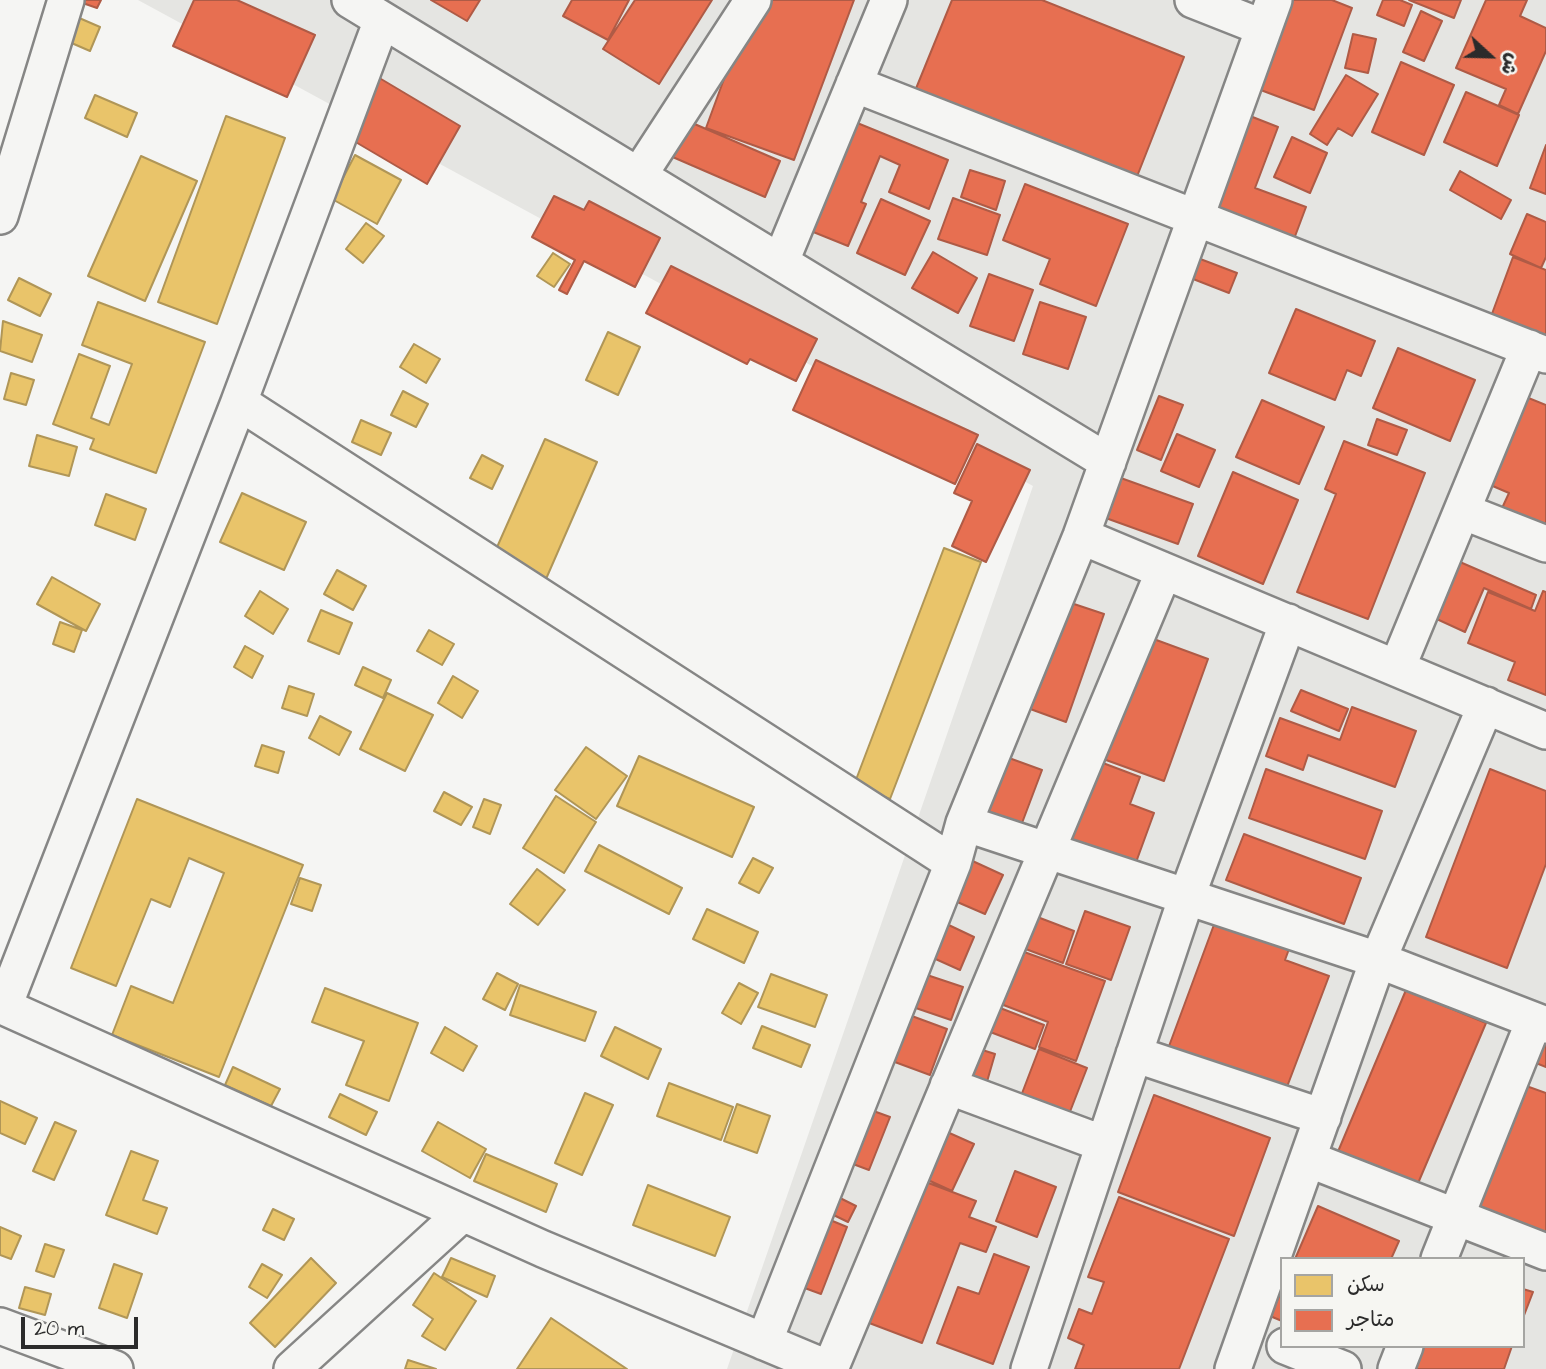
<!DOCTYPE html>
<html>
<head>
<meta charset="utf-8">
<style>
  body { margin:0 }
  #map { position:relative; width:1546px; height:1369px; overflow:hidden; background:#f5f5f3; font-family:"Architects Daughter","Playpen Sans Arabic",sans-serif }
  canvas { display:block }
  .legend { position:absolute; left:1280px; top:1257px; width:245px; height:91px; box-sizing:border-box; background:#f6f6f2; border:2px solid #a5a5a2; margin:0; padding:9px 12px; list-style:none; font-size:21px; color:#2b2b2b }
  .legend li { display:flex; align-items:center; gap:14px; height:35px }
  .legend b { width:35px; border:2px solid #a5a5a2 }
  .north { position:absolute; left:1455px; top:21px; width:70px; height:70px; -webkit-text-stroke:5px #f6f6f2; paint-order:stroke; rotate:112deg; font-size:19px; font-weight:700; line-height:28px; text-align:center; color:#2b2b2b }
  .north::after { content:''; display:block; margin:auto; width:24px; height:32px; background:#2b2b2b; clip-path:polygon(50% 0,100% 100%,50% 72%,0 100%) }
  .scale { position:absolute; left:21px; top:1317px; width:117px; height:32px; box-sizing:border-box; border:4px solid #2b2b2b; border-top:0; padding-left:9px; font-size:21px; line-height:24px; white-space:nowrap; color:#2b2b2b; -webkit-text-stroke:5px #f6f6f2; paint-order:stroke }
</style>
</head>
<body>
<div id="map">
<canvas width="1546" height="1369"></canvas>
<ul class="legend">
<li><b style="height:19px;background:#e9c46a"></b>سكن</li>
<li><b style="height:19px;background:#e76f51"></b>متاجر</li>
</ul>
<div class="north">ش</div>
<div class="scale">20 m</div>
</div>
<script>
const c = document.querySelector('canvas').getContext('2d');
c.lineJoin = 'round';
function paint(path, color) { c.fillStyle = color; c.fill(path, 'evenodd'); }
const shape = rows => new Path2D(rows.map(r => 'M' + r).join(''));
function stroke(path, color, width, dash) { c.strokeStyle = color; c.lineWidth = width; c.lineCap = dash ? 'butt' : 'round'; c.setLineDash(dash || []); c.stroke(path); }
paint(shape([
  [138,0,1546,0,1546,1369,727,1369,1033,486],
  [1282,1259,1523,1259,1523,1346,1282,1346]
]), '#e5e5e2');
const homes = shape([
  [70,14,100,27,90,51,60,38,70,14],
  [95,95,137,113,127,137,85,118,95,95],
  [226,116,285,138,217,324,158,302,226,116],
  [355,155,401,180,377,224,332,199,355,155],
  [141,156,197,181,145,301,88,276,141,156],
  [366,223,384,236,363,263,346,249,366,223],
  [553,253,570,264,554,287,537,276,553,253],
  [19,278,51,294,40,316,8,300,19,278],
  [98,302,205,342,156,473,90,449,94,439,53,424,79,354,110,366,91,418,109,425,132,364,82,345,98,302],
  [3,321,42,335,32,362,0,351,3,321],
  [608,332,640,347,618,395,586,380,608,332],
  [414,344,440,359,426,383,400,367,414,344],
  [11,373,34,380,26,405,4,399,11,373],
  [403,391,428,404,416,427,391,415,403,391],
  [361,420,391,433,381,455,352,442,361,420],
  [37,435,77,447,69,476,29,466,37,435],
  [545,439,597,462,539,595,486,572,545,439],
  [482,455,503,466,492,489,470,478,482,455],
  [242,493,306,522,284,570,220,542,242,493],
  [106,494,146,509,135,540,95,525,106,494],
  [944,548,981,562,890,799,854,785,944,548],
  [337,570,366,586,353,610,324,594,337,570],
  [52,577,100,604,86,631,37,604,52,577],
  [260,591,288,609,273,634,245,616,260,591],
  [321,610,352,623,339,654,308,641,321,610],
  [60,622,82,630,74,652,53,644,60,622],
  [429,630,454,644,442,665,417,651,429,630],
  [245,646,263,656,252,678,234,667,245,646],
  [363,667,391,680,383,698,355,685,363,667],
  [453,676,478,691,462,718,438,703,453,676],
  [289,686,314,694,307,716,282,708,289,686],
  [387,693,433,715,405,771,360,749,387,693],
  [320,716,351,732,339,755,309,738,320,716],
  [262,745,284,752,278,773,255,766,262,745],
  [586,747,627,776,596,819,555,790,586,747],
  [639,756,754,807,732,857,617,806,639,756],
  [444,792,472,807,461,825,434,811,444,792],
  [556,796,596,822,564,873,523,848,556,796],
  [137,799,303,865,219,1077,112,1035,131,986,173,1003,224,873,189,858,170,907,151,899,116,986,71,968,137,799],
  [484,799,501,805,490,834,473,827,484,799],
  [599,845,682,888,669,914,585,871,599,845],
  [753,858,773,868,759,893,739,883,753,858],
  [537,869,565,890,538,925,510,904,537,869],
  [300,878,321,885,312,911,291,904,300,878],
  [707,909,758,932,744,963,693,939,707,909],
  [497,973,518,984,505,1010,483,999,497,973],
  [771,974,827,995,815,1027,758,1007,771,974],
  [739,983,758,993,741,1024,722,1013,739,983],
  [520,985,596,1012,585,1041,510,1015,520,985],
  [325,988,418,1023,389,1101,346,1085,364,1041,312,1022,325,988],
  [762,1026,810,1045,801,1067,753,1048,762,1026],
  [445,1027,477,1046,463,1071,431,1053,445,1027],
  [615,1027,661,1049,648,1079,601,1056,615,1027],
  [233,1067,280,1089,271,1106,225,1085,233,1067],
  [669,1083,733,1107,721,1140,657,1116,669,1083],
  [585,1093,613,1105,582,1175,555,1163,585,1093],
  [340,1094,377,1112,366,1135,329,1117,340,1094],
  [0,1101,37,1118,25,1144,0,1133,0,1101],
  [737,1104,770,1116,757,1153,724,1141,737,1104],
  [55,1122,76,1131,54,1180,33,1171,55,1122],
  [438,1122,486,1149,470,1178,422,1151,438,1122],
  [131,1151,158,1161,143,1200,167,1208,157,1234,106,1215,131,1151],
  [486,1154,557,1184,546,1212,474,1181,486,1154],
  [648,1185,730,1217,715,1256,633,1225,648,1185],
  [273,1209,294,1219,284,1240,263,1230,273,1209],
  [0,1227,21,1236,11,1259,0,1255,0,1227],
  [45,1244,64,1250,54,1277,36,1271,45,1244],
  [311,1258,336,1283,275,1347,250,1323,311,1258],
  [451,1258,495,1276,487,1297,442,1277,451,1258],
  [114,1264,142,1274,127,1318,99,1308,114,1264],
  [262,1264,282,1275,267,1298,249,1287,262,1264],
  [434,1273,476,1301,445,1350,422,1336,433,1319,413,1305,434,1273],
  [25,1287,51,1294,45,1315,19,1308,25,1287],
  [551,1318,627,1369,517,1369,551,1318],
  [408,1360,436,1369,405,1369,408,1360]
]);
paint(homes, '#e9c46a');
stroke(homes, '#b09657', 2);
const shops = shape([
  [74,0,101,0,97,8,74,0],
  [194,0,237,0,315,35,287,97,173,46,194,0],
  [431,0,480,0,467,21,431,0],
  [572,0,629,0,608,40,563,16,572,0],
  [635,0,712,0,659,84,603,49,635,0],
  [753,0,854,0,794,160,706,128,753,0],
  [952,0,1042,0,1184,57,1136,179,915,91,952,0],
  [1282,0,1332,0,1352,8,1314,110,1250,86,1282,0],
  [1383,0,1400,0,1412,5,1404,26,1377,15,1383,0],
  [1409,0,1461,0,1454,18,1409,0],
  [1486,0,1527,0,1520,16,1546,28,1546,51,1518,114,1499,105,1506,89,1456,68,1486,0],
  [1421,11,1442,21,1424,61,1403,52,1421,11],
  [1353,34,1376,39,1368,73,1345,68,1353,34],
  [1401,62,1454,85,1424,155,1372,132,1401,62],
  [1346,75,1378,94,1352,136,1338,128,1327,145,1310,134,1346,75],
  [376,76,460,126,427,184,342,134,376,76],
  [1466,92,1519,115,1497,166,1444,142,1466,92],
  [1250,116,1278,127,1255,188,1306,207,1291,247,1212,218,1250,116],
  [845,118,948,160,929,209,889,192,900,165,880,156,861,202,866,204,848,246,801,227,845,118],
  [683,119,780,161,765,197,668,155,683,119],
  [1292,137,1327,153,1310,193,1274,177,1292,137],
  [1546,145,1546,194,1530,188,1546,145],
  [970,170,1005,181,996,210,961,197,970,170],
  [1460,171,1511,200,1501,219,1450,190,1460,171],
  [1025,184,1128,224,1096,306,1040,284,1050,259,1003,240,1025,184],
  [554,196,584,210,589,201,660,238,635,287,584,261,567,294,559,290,575,260,532,237,554,196],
  [953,198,1000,215,987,255,938,239,953,198],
  [881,199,930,221,905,275,857,253,881,199],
  [1527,214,1546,222,1546,257,1541,268,1510,254,1527,214],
  [933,252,977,278,958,313,912,288,933,252],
  [1195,257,1237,273,1229,293,1188,277,1195,257],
  [1513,257,1546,270,1546,353,1486,330,1513,257],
  [671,266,817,339,796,381,750,359,747,364,646,313,671,266],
  [989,274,1033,290,1014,341,970,326,989,274],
  [1040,302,1086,317,1068,369,1023,354,1040,302],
  [1296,309,1375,341,1361,376,1347,370,1335,400,1269,373,1296,309],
  [1398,348,1475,380,1450,441,1373,408,1398,348],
  [816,360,978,435,955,484,793,410,816,360],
  [1159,396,1183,405,1161,460,1137,450,1159,396],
  [1526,397,1546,405,1546,540,1497,519,1509,493,1488,484,1526,397],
  [1262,400,1324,427,1299,484,1236,457,1262,400],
  [1377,419,1407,430,1397,455,1368,445,1377,419],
  [1177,434,1215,450,1199,487,1161,471,1177,434],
  [1344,441,1425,473,1368,619,1297,592,1336,494,1325,489,1344,441],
  [977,444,1030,470,986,562,952,546,972,501,954,493,977,444],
  [1233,472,1298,500,1263,584,1198,556,1233,472],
  [1118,477,1193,504,1178,544,1103,517,1118,477],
  [1453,559,1536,595,1531,609,1484,588,1465,632,1428,615,1453,559],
  [1543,591,1546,592,1546,695,1508,680,1515,662,1468,643,1488,592,1535,611,1543,591],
  [1059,599,1104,614,1066,722,1022,706,1059,599],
  [1140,634,1208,659,1164,781,1095,756,1140,634],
  [1301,690,1348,709,1339,731,1291,711,1301,690],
  [1352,707,1416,731,1395,787,1308,755,1303,770,1266,756,1280,718,1340,740,1352,707],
  [998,754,1042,770,1019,831,975,816,998,754],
  [1079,754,1140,777,1130,804,1154,813,1131,876,1046,845,1079,754],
  [1266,769,1382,811,1365,859,1249,818,1266,769],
  [1490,769,1546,791,1546,864,1507,968,1426,937,1490,769],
  [1244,834,1361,878,1344,924,1226,880,1244,834],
  [966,858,1003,875,985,914,948,898,966,858],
  [1085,911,1130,927,1111,980,1066,964,1085,911],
  [1027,913,1074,931,1063,963,1015,945,1027,913],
  [936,919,974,937,960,970,920,952,936,919],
  [1215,922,1289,949,1285,960,1329,976,1282,1100,1165,1057,1215,922],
  [1013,948,1105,981,1076,1061,1039,1047,1048,1022,993,1001,1013,948],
  [915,971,963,987,951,1020,904,1004,915,971],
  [1406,990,1486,1023,1416,1188,1337,1154,1406,990],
  [995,1006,1044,1025,1035,1049,985,1030,995,1006],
  [901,1012,947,1029,930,1075,884,1058,901,1012],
  [1543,1045,1546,1046,1546,1067,1536,1063,1543,1045],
  [976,1048,995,1054,984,1092,965,1086,976,1048],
  [1039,1049,1087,1068,1064,1127,1016,1109,1039,1049],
  [1518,1083,1546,1093,1546,1239,1470,1211,1518,1083],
  [1154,1095,1270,1138,1234,1236,1118,1192,1154,1095],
  [857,1105,890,1117,869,1170,837,1158,857,1105],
  [927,1123,974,1144,952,1191,906,1170,927,1123],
  [1015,1171,1056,1187,1037,1237,996,1221,1015,1171],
  [918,1179,976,1201,969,1217,996,1227,986,1252,960,1243,922,1343,864,1321,918,1179],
  [826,1191,856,1206,848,1222,817,1207,826,1191],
  [1119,1197,1229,1239,1179,1369,1075,1369,1084,1345,1068,1338,1079,1309,1092,1314,1104,1282,1088,1277,1119,1197],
  [1318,1206,1399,1241,1391,1259,1295,1259,1318,1206],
  [818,1215,847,1227,821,1294,791,1283,818,1215],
  [994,1254,1029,1267,993,1364,937,1343,958,1287,979,1294,994,1254],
  [1523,1289,1533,1292,1523,1318,1523,1289],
  [1282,1290,1282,1321,1270,1316,1282,1290],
  [1418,1346,1512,1346,1504,1369,1409,1369,1418,1346]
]);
paint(shops, '#e76f51');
stroke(shops, '#af5b46', 2);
const street = shape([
  [350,0,1108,462],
  [1193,0,1264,28],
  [382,20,239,402,953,863],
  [854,84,1546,355],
  [639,175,753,0],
  [0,216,66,0],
  [781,261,889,0],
  [1462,511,1546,544],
  [1081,536,1546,731],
  [1397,668,1529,348],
  [964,823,1378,960,1546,1025],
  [0,1005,543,1249,829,1369],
  [4,1006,239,402],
  [1134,1054,1323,1117],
  [948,1086,1104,1144],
  [1308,1159,1546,1252],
  [1439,1259,1534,1021],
  [0,1326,115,1369],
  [764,1342,953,863,964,823,1081,536,1274,0],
  [1285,1346,1343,1369],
  [292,1369,463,1213],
  [830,1369,1164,571],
  [1029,1369,1187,896,1288,622],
  [1233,1369,1378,960,1486,705],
  [1396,1369,1405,1346]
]);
stroke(street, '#868685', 40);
stroke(street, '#f5f5f3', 35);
</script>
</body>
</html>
